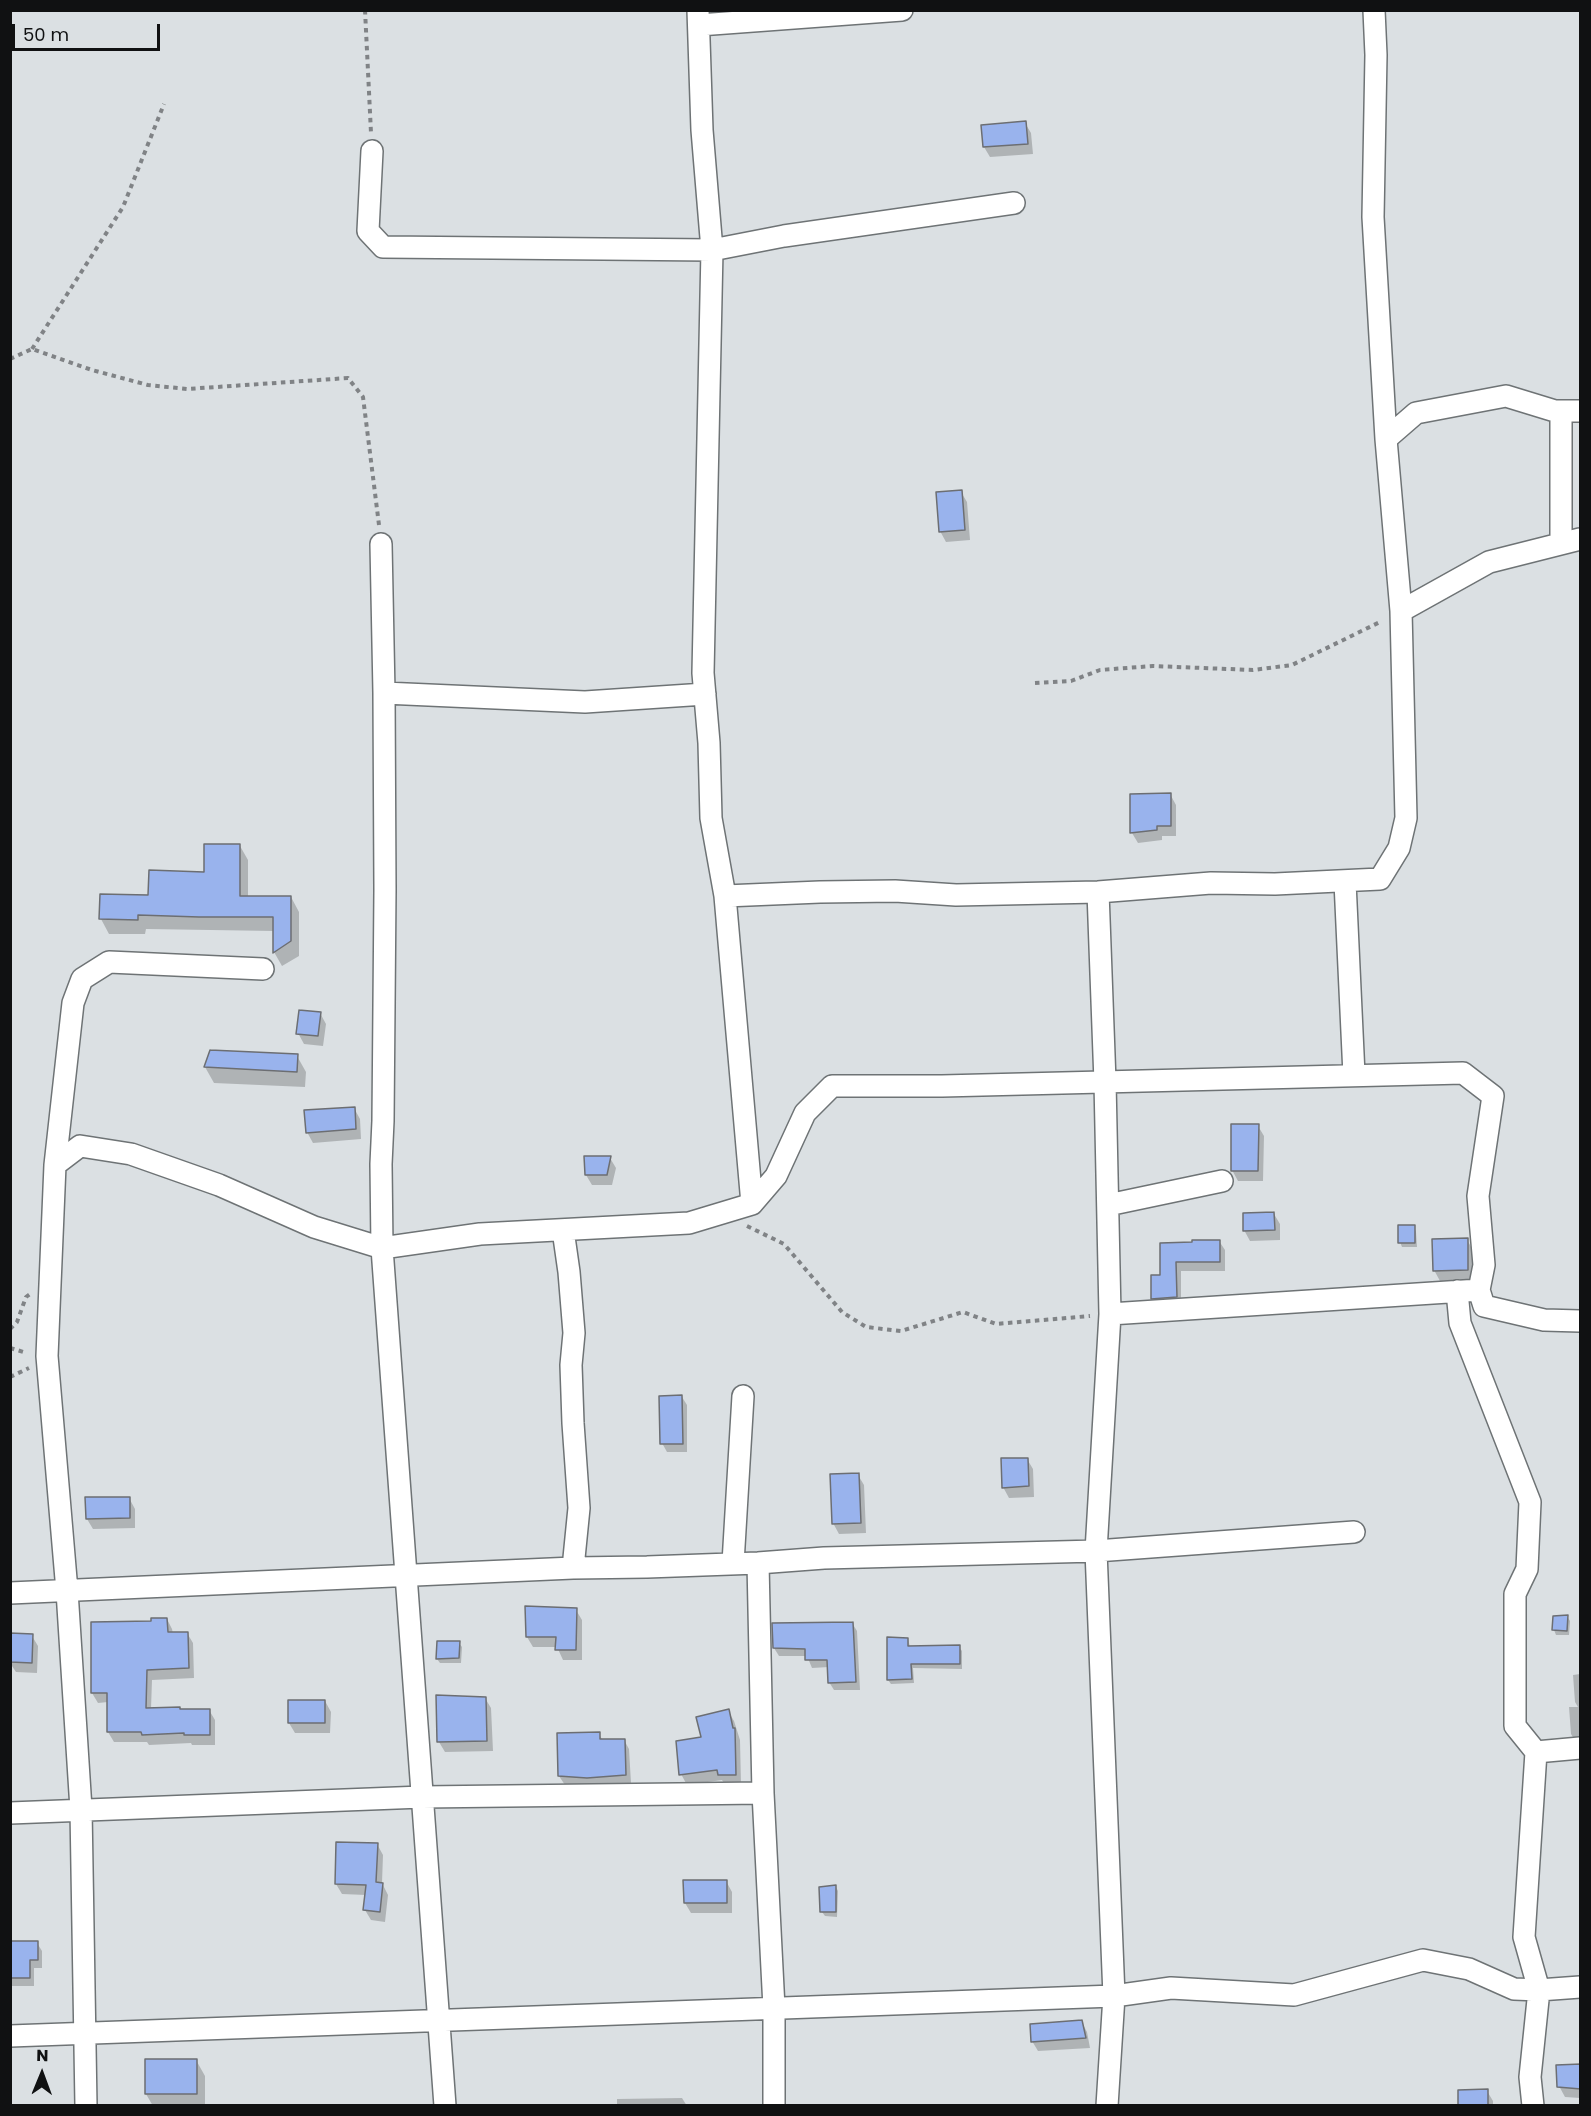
<!DOCTYPE html>
<html>
<head>
<meta charset="utf-8">
<style>
  body { margin:0 }
  #map { position:relative; width:1591px; height:2116px; overflow:hidden; background:#dbe0e3; font-family:Poppins,sans-serif }
  canvas { display:block }
  .frame { position:absolute; inset:0; border:12px solid #101112; pointer-events:none }
  .north { position:absolute; left:12px; top:2044px; width:60px; height:60px; -webkit-text-stroke:4px #dbe0e3; paint-order:stroke; rotate:1deg; font-size:16px; font-weight:700; line-height:24px; text-align:center; color:#101112 }
  .north::after { content:''; display:block; margin:auto; width:21px; height:27px; background:#101112; clip-path:polygon(50% 0,100% 100%,50% 72%,0 100%) }
  .scale { position:absolute; left:12px; top:24px; width:148px; height:27px; box-sizing:border-box; border:3px solid #101112; border-top:0; padding-left:8px; font-size:18px; line-height:21px; white-space:nowrap; color:#101112; -webkit-text-stroke:4px #dbe0e3; paint-order:stroke }
</style>
</head>
<body>
<div id="map">
<canvas width="1591" height="2116"></canvas>
<div class="frame"></div>
<div class="north">N</div>
<div class="scale">50 m</div>
</div>
<script>
const c = document.querySelector('canvas').getContext('2d');
c.lineJoin = 'round';
function paint(path, color) { c.fillStyle = color; c.fill(path, 'evenodd'); }
const shape = rows => new Path2D(rows.map(r => 'M' + r).join(''));
function stroke(path, color, width, dash) { c.strokeStyle = color; c.lineWidth = width; c.lineCap = dash ? 'butt' : 'round'; c.setLineDash(dash || []); c.stroke(path); }
paint(shape([
  [1025,123,1031,133,1033,154,990,157,984,147],
  [961,492,967,502,970,540,946,542,940,531],
  [1170,794,1176,805,1176,836,1162,836,1162,840,1138,843,1132,833],
  [240,846,248,860,248,897,291,897,299,912,299,956,282,966,274,952,274,931,146,929,145,934,109,934,101,919,101,895,150,896,205,874],
  [320,1013,326,1024,323,1046,304,1044,298,1033],
  [211,1052,297,1056,306,1072,305,1087,214,1083,205,1067],
  [354,1108,360,1119,361,1139,313,1143,307,1132],
  [1258,1126,1264,1136,1263,1181,1238,1181,1232,1170],
  [610,1158,616,1168,612,1185,592,1185,586,1175],
  [1274,1214,1280,1224,1280,1240,1250,1241,1244,1230],
  [1414,1227,1416,1232,1417,1247,1402,1247,1400,1242],
  [1467,1240,1473,1250,1474,1280,1440,1281,1434,1270],
  [1219,1241,1225,1250,1225,1271,1181,1271,1181,1306,1158,1307,1153,1298,1162,1276,1161,1244],
  [682,1397,687,1405,687,1452,667,1452,662,1443],
  [1027,1459,1033,1469,1034,1497,1009,1498,1003,1487],
  [858,1475,864,1485,866,1533,839,1534,833,1523],
  [129,1498,135,1509,135,1528,93,1529,87,1519],
  [527,1608,576,1610,582,1620,582,1660,563,1660,557,1647,533,1647,527,1637],
  [1567,1616,1570,1621,1569,1635,1556,1635,1554,1630],
  [167,1619,172,1629,173,1634,187,1633,193,1643,194,1678,152,1680,151,1709,209,1710,215,1720,215,1745,192,1745,191,1743,149,1745,147,1742,114,1742,108,1732,108,1702,98,1703,92,1693,152,1622],
  [852,1623,857,1631,860,1690,834,1690,829,1682,829,1667,812,1668,807,1656,779,1656,774,1648],
  [11,1635,32,1636,38,1646,37,1673,16,1672,10,1663],
  [908,1639,910,1647,959,1647,962,1651,962,1669,913,1668,914,1683,891,1684,888,1680],
  [459,1643,462,1647,461,1663,440,1663,437,1659],
  [1580,1674,1580,1744,1577,1744,1571,1734,1569,1707,1578,1707,1575,1702,1573,1675],
  [485,1698,491,1708,493,1751,445,1752,439,1742],
  [325,1701,331,1712,330,1733,295,1733,289,1723],
  [728,1711,734,1721,740,1740,741,1785,725,1785,722,1780,687,1785,681,1774,702,1739],
  [599,1734,603,1741,624,1740,629,1749,631,1783,593,1786,565,1785,559,1776],
  [377,1844,383,1855,382,1883,388,1895,385,1922,371,1920,365,1910,366,1895,342,1894,336,1884],
  [726,1881,732,1892,732,1913,691,1913,685,1903],
  [836,1887,838,1891,837,1917,825,1916,822,1912],
  [10,1943,37,1943,42,1951,42,1968,34,1968,34,1986,10,1986],
  [1081,2021,1087,2032,1090,2048,1038,2051,1032,2041],
  [146,2060,196,2060,205,2076,205,2106,153,2106,146,2094],
  [1580,2065,1580,2098,1565,2097,1559,2086],
  [1487,2091,1493,2101,1493,2106,1459,2106],
  [682,2098,687,2106,617,2106,617,2099],
  [512,2104,513,2106,476,2106,476,2105]
]), '#0003');
const building = shape([
  [1026,121,1028,144,983,147,981,125,1026,121],
  [962,490,965,530,939,532,936,492,962,490],
  [1171,793,1171,826,1157,826,1157,830,1130,833,1130,794,1171,793],
  [204,844,240,844,240,896,291,896,291,941,273,953,273,917,199,917,138,915,138,920,99,919,100,894,148,895,149,870,204,872,204,844],
  [299,1010,321,1012,318,1036,296,1034,299,1010],
  [210,1050,298,1054,297,1072,204,1067,210,1050],
  [355,1107,356,1129,306,1133,304,1110,355,1107],
  [1231,1124,1259,1124,1258,1171,1231,1171,1231,1124],
  [584,1156,611,1156,607,1175,585,1175,584,1156],
  [1274,1212,1275,1230,1243,1231,1243,1213,1274,1212],
  [1398,1225,1415,1225,1415,1243,1398,1243,1398,1225],
  [1468,1238,1468,1270,1433,1271,1432,1239,1468,1238],
  [1192,1240,1220,1240,1220,1262,1176,1262,1177,1297,1151,1299,1151,1275,1160,1275,1160,1243,1192,1242,1192,1240],
  [682,1395,683,1444,660,1444,659,1396,682,1395],
  [1001,1458,1028,1458,1029,1486,1002,1488,1001,1458],
  [859,1473,861,1523,832,1524,830,1474,859,1473],
  [85,1497,130,1497,130,1518,86,1519,85,1497],
  [525,1606,577,1608,576,1650,555,1650,556,1637,526,1637,525,1606],
  [1568,1615,1567,1631,1552,1630,1553,1616,1568,1615],
  [151,1618,167,1618,168,1632,188,1632,189,1668,147,1670,146,1708,180,1707,180,1709,210,1709,210,1735,184,1735,184,1733,142,1735,141,1732,107,1732,107,1693,91,1693,91,1622,151,1621,151,1618],
  [853,1622,856,1682,828,1683,827,1660,805,1660,805,1649,773,1648,772,1623,853,1622],
  [10,1633,33,1634,32,1663,10,1662,10,1633],
  [887,1637,908,1638,908,1646,960,1645,960,1664,911,1664,912,1679,887,1680,887,1637],
  [437,1641,460,1641,459,1658,436,1659,437,1641],
  [436,1695,486,1697,487,1741,437,1742,436,1695],
  [288,1700,325,1700,325,1723,288,1723,288,1700],
  [729,1709,733,1728,735,1728,736,1775,718,1775,717,1770,679,1775,676,1741,701,1737,696,1717,729,1709],
  [600,1732,600,1739,625,1739,626,1775,587,1778,558,1776,557,1733,600,1732],
  [336,1842,378,1843,376,1882,383,1883,380,1912,363,1910,366,1885,335,1884,336,1842],
  [683,1880,727,1880,727,1903,684,1903,683,1880],
  [836,1885,836,1912,820,1912,819,1887,836,1885],
  [10,1941,38,1941,38,1960,30,1960,30,1978,10,1978,10,1941],
  [1082,2020,1086,2038,1031,2042,1030,2024,1082,2020],
  [145,2059,197,2059,197,2094,145,2094,145,2059],
  [1581,2064,1581,2089,1557,2087,1556,2065,1581,2064],
  [1488,2089,1488,2106,1458,2106,1458,2090,1488,2089]
]);
paint(building, '#99b3ed');
stroke(building, '#6c6e72', 1.5);
const minor = shape([
  [698,10,702,130,712,250,703,673,709,743,711,818,725,896,752,1204],
  [699,25,902,10],
  [372,151,368,231,383,247,712,250,784,236,1014,203],
  [1386,439,1416,413,1506,396,1555,411,1580,411],
  [1561,543,1561,411],
  [381,544,384,693,385,890,383,1121,381,1164,382,1248,445,2106],
  [1401,611,1489,562,1580,539],
  [384,693,585,702,705,694],
  [1345,882,1354,1075],
  [1098,892,1105,1082,1110,1314,1096,1551,1114,1996,1107,2106],
  [725,896,820,892,895,891,956,895,1098,892,1211,883,1275,884,1380,879,1399,848,1406,818,1401,611,1386,439,1373,217,1376,55,1374,10],
  [55,1165,80,1146,131,1154,219,1185,314,1227,382,1248,480,1234,689,1223,752,1204,776,1176,805,1113,832,1086,942,1086,1463,1073,1493,1096,1478,1196,1484,1265,1479,1290,1110,1314],
  [1108,1205,1222,1181],
  [563,1230,569,1272,574,1333,571,1365,573,1423,579,1508,573,1568],
  [1479,1290,1484,1306,1544,1320,1580,1321],
  [1457,1291,1460,1323,1530,1502,1527,1569,1515,1594,1515,1726,1536,1752,1524,1937,1539,1990,1530,2077,1533,2106],
  [733,1563,743,1396],
  [758,1563,763,1793,774,2008,774,2106],
  [10,1593,573,1568,647,1567,758,1563,824,1558,1096,1551,1354,1532],
  [1536,1752,1580,1748],
  [10,1813,422,1797,763,1793],
  [10,2036,1114,1996,1171,1988,1294,1995,1423,1960,1469,1969,1514,1989,1539,1990,1580,1987],
  [86,2106,81,1809,67,1591,47,1356,55,1165,73,1003,82,979,109,962,263,969]
]);
stroke(minor, '#6e7375', 24);
stroke(shape([
  [365,10,371,133],
  [32,349,123,207,164,104],
  [10,359,32,349,92,370,148,385,187,389,348,378,363,397,379,525],
  [1035,683,1071,681,1100,670,1153,666,1253,670,1292,665,1382,621],
  [747,1226,784,1244,842,1312,866,1327,901,1331,963,1312,996,1324,1090,1316],
  [10,1329,17,1322,26,1297,30,1294],
  [10,1348,27,1353],
  [10,1377,29,1368]
]), '#808386', 4, [4.5, 4.5]);
stroke(minor, '#fff', 21);
</script>
</body>
</html>
